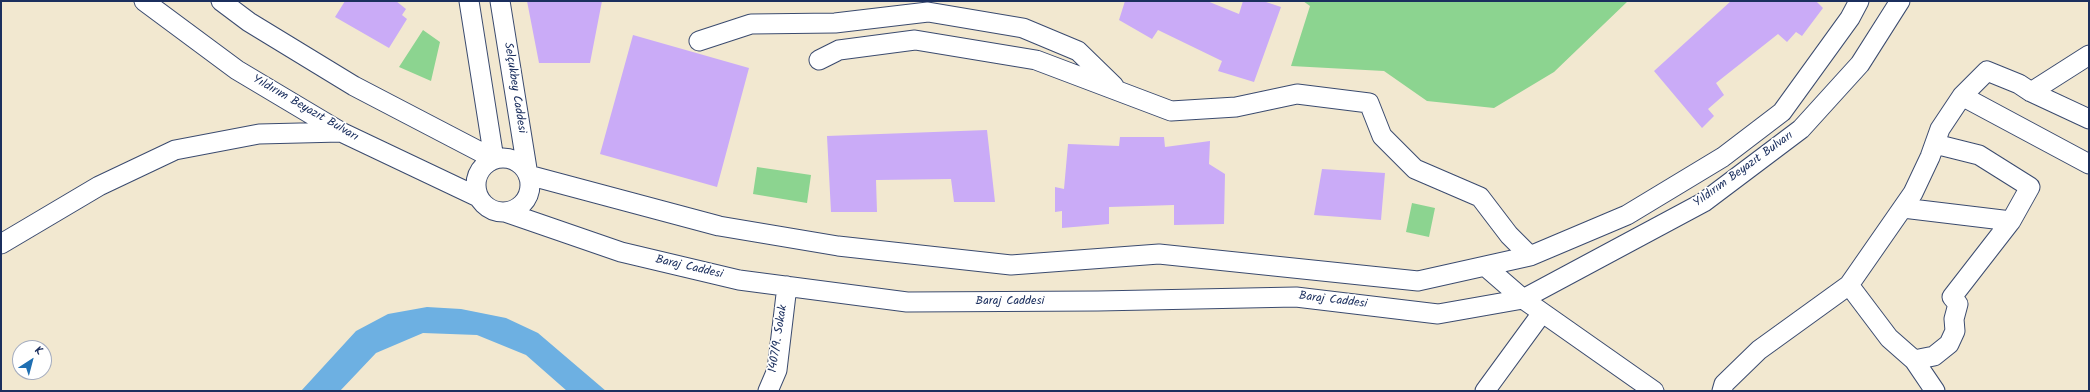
<!DOCTYPE html>
<html>
<head>
<meta charset="utf-8">
<style>
  body { margin:0 }
  #map { position:relative; width:2090px; height:392px; overflow:hidden; background:#f2e8d0; font-family:Kalam,sans-serif }
  canvas { display:block }
  .frame { position:absolute; inset:0; border:2px solid #1b2f5e; pointer-events:none }
  .north { position:absolute; left:12px; top:340px; width:40px; height:40px; box-sizing:border-box; background:#fff; border:1px solid #a4acbf; border-radius:50%; rotate:36deg; font-size:11px; font-weight:700; line-height:16px; text-align:center; color:#1b2f5e }
  .north::after { content:''; display:block; margin:auto; width:14px; height:18px; background:#1f6fb2; clip-path:polygon(50% 0,100% 100%,50% 72%,0 100%) }
</style>
</head>
<body>
<div id="map">
<canvas width="2090" height="392"></canvas>
<div class="frame"></div>
<div class="north">K</div>
</div>
<script>
const c = document.querySelector('canvas').getContext('2d');
c.lineJoin = 'round';
function paint(path, color) { c.fillStyle = color; c.fill(path, 'evenodd'); }
const shape = rows => new Path2D(rows.map(r => 'M' + r).join(''));
function stroke(path, color, width, dash) { c.strokeStyle = color; c.lineWidth = width; c.lineCap = dash ? 'butt' : 'round'; c.setLineDash(dash || []); c.stroke(path); }
function drawText(font, color, halo, rows, align = 'center') {
  c.font = font + ' Kalam,sans-serif'; c.lineWidth = 3.5; c.setLineDash([]); c.textBaseline = 'middle'; c.strokeStyle = halo; c.fillStyle = color; for (const [text, x, y, turn = 0] of rows) {
    c.save(); c.translate(x, y); c.rotate((+turn || 0) * Math.PI / 180); c.textAlign = isNaN(turn) ? turn : align; if (halo) c.strokeText(text, 0, 0); c.fillText(text, 0, 0); c.restore();
  }
}
paint(shape([
  [1303,1,1628,1,1554,72,1494,108,1427,101,1384,71,1291,66,1310,6],
  [423,30,440,42,431,81,399,67],
  [757,167,811,175,807,203,753,194],
  [1412,203,1435,208,1429,237,1406,232]
]), '#8cd490');
paint(shape([
  [427,307,461,309,506,318,538,333,606,391,567,391,526,355,477,335,423,333,376,353,340,391,301,391,356,331,388,314]
]), '#6db0e2');
paint(shape([
  [345,1,396,1,406,9,402,15,407,19,389,48,335,17],
  [527,1,602,1,590,63,539,63],
  [1125,1,1207,1,1239,14,1243,1,1263,1,1281,7,1254,82,1218,71,1222,61,1158,30,1152,39,1119,20],
  [1731,1,1816,1,1823,8,1802,36,1796,32,1787,42,1778,34,1716,83,1724,95,1708,109,1714,116,1702,128,1654,71],
  [633,35,749,68,717,187,600,154],
  [987,130,995,202,954,202,951,179,876,180,877,212,831,212,827,136],
  [1120,137,1164,137,1165,147,1210,141,1209,164,1225,174,1224,224,1174,225,1174,205,1109,207,1109,224,1062,228,1062,211,1055,212,1055,187,1064,189,1068,144,1119,146],
  [1322,169,1385,173,1381,220,1314,215]
]), '#caabf7');
const minor = shape([
  [144,1,237,70,341,132,478,197],
  [221,1,249,22,354,86,494,159],
  [469,1,494,159],
  [500,1,528,175,719,226,838,246,1011,265,1159,254,1418,281,1530,256,1627,215,1723,157,1782,112,1850,18,1859,1],
  [699,41,751,24,835,23,928,12,1023,28,1078,51,1114,86],
  [819,60,839,50,915,40,1036,60,1171,111,1236,107,1297,94,1369,103,1382,136,1415,169,1480,197,1509,235,1530,256],
  [2031,92,2089,55],
  [1962,96,2089,164],
  '476 185a27 27 0 1 1 54 0a27 27 0 1 1-54 0Z',
  [1903,208,2011,221,2030,187,1979,155,1935,144],
  [505,212,621,252,739,280,907,302,1098,301,1296,297,1438,314,1523,299,1704,202,1801,129,1860,64,1900,1],
  [1,244,99,186,175,150,259,134,341,132],
  [1485,266,1523,299,1654,391],
  [1849,285,1889,338,1914,360,1934,356,1949,344,1955,331,1954,319,1958,304,1952,297,2011,221],
  [1914,360,1935,391],
  [768,391,777,370,787,286],
  [1485,391,1542,313],
  [1722,391,1724,384,1759,350,1849,285,1913,193,1930,157,1940,129,1962,96,1987,71,2019,84,2031,92,2089,119]
]);
stroke(minor, '#3b4b6f', 21);
stroke(minor, '#fff', 19);
drawText('12px', '#1b2f5e', '#fff', [
  ["Selçukbey Caddesi",514,88,81],
  ["Yıldırım Beyazıt Bulvarı",305,109,30],
  ["Yıldırım Beyazıt Bulvarı",1744,170,-36],
  ["Baraj Caddesi",689,268,13],
  ["Baraj Caddesi",1333,301,7],
  ["Baraj Caddesi",1010,302],
  ["1407/9. Sokak",779,339,-81]
]);
</script>
</body>
</html>
